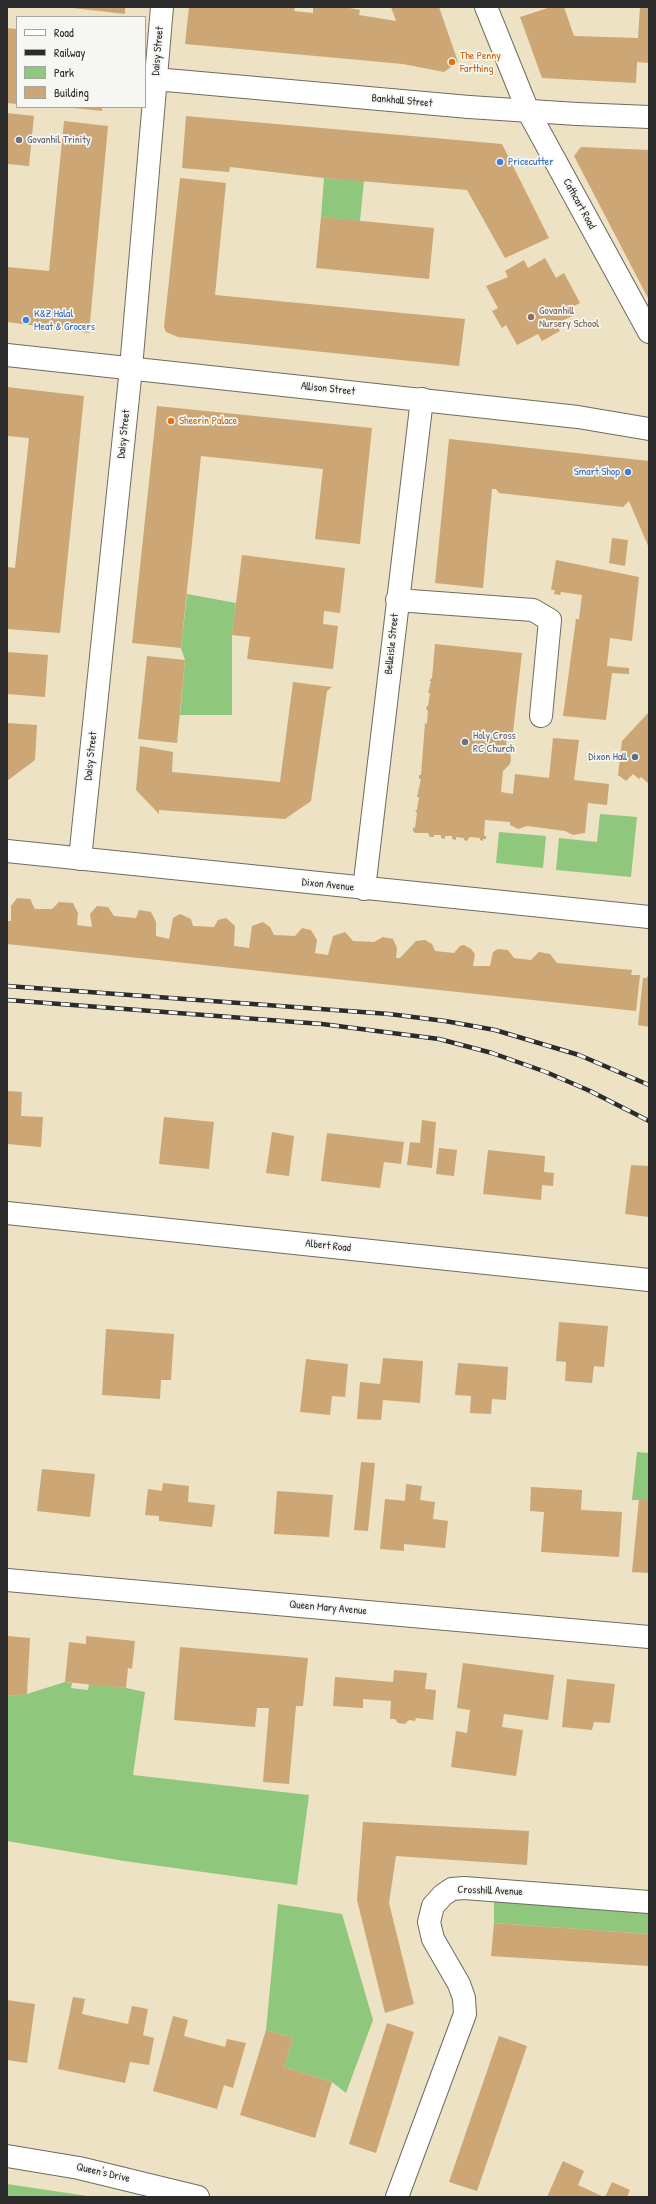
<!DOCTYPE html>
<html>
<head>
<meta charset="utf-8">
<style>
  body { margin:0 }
  #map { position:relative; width:656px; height:2204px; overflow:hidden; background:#ede2c4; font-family:"Patrick Hand",sans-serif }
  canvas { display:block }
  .frame { position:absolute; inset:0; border:8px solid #2b2b2b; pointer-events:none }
  .legend { position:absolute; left:16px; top:16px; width:130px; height:92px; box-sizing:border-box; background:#f6f6f2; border:1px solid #a5a5a2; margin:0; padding:5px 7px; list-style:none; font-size:12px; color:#2b2b2b }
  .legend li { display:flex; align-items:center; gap:8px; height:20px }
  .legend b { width:20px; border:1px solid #a5a5a2 }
</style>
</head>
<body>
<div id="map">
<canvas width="656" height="2204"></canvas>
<div class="frame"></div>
<ul class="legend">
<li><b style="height:5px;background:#fff"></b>Road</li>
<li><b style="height:5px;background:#2b2b2b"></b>Railway</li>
<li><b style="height:11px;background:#8fc87c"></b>Park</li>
<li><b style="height:11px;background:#cca675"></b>Building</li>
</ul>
</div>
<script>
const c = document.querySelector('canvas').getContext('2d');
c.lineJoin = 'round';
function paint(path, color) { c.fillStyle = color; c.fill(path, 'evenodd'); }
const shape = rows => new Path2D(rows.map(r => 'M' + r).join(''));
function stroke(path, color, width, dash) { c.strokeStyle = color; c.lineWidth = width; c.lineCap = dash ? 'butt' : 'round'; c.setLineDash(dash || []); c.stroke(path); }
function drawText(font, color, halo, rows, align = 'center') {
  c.font = font + ' "Patrick Hand",sans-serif'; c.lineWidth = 3.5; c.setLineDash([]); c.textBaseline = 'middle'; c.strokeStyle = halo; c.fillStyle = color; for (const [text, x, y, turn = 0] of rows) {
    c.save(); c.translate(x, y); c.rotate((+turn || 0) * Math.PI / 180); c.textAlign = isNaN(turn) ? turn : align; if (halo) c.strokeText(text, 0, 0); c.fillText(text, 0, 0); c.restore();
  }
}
paint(shape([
  [324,178,364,181,360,221,321,217],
  [187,594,236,603,232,635,232,715,180,715,185,660,181,648],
  [600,814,637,817,631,877,556,870,559,838,597,842],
  [499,832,546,836,543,868,496,863],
  [637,1452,649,1453,649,1500,632,1500],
  [65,1682,72,1683,71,1688,88,1690,89,1684,126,1688,145,1692,133,1775,309,1795,297,1885,124,1861,7,1841,7,1696,27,1694],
  [494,1897,649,1907,649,1934,494,1923],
  [278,1904,342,1914,373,2020,346,2093,332,2082,284,2067,293,2038,266,2030],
  [7,2184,94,2197,7,2197]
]), '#8fc87c');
paint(shape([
  [64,7,125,7,125,14],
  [189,7,283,7,295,8,294,11,313,13,313,7,344,7,360,10,359,15,396,21,391,7,439,7,458,62,444,72,403,64,185,44],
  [551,7,564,7,574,36,638,38,640,7,649,7,649,63,637,62,636,83,542,78,520,17],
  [7,28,17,29,17,104,7,103],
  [64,107,102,107,102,111],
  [7,113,34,116,29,166,7,164],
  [186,116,502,144,549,238,505,258,467,190,324,178,230,167,229,172,182,168],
  [64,121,108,126,89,333,7,322,7,267,49,271],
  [581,147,649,150,649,300,574,156],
  [180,178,226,183,215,295,465,319,459,366,178,337,166,332,164,327],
  [321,217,434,228,429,279,316,268],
  [545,258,556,278,564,273,580,303,572,307,576,314,556,324,560,331,542,341,538,334,517,345,506,325,502,328,492,311,498,308,486,286,508,277,505,271,524,260,528,268],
  [7,387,84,396,60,633,7,629,7,567,15,568,29,438,7,436],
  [157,406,372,428,360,544,315,539,323,469,201,456,181,648,132,643],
  [449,439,649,461,649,548,629,501,623,507,499,493,496,489,492,489,483,588,435,583],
  [612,538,628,540,625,566,609,563],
  [242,555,345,568,340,613,324,611,323,624,338,626,333,669,247,659,250,637,232,635],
  [556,560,639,577,632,641,610,638,607,666,629,668,629,674,612,673,606,720,563,716,576,619,579,619,582,595,561,592,560,595,554,594,555,590,551,590],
  [435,644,522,653,513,732,507,732,506,747,510,753,511,759,510,764,503,771,501,792,513,794,515,774,549,778,553,738,579,740,574,780,609,784,607,805,588,803,585,833,573,835,565,831,527,826,518,829,510,825,510,822,485,820,484,836,486,836,486,839,483,839,483,841,480,840,480,838,470,837,467,841,464,840,464,838,456,837,456,840,452,839,452,836,445,836,445,839,441,838,441,835,434,835,434,837,430,837,428,833,415,833,413,831,413,827,415,828,417,813,415,810,417,810,419,797,417,797,421,779,419,779,419,775,421,775,425,723,427,724,428,710,426,710,427,706,428,706,430,693,428,693,431,681,429,681,432,678],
  [7,652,48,655,45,697,7,694],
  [147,656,185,660,177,743,138,739],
  [293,682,332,687,327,691,311,801,285,819,159,810,159,814,136,790,140,746,173,752,172,772,280,782],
  [649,712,649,784,641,777,639,779,633,774,626,781,618,775,622,741],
  [7,723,37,725,35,760,7,781],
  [17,898,30,899,35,909,52,909,59,902,73,903,78,913,77,925,92,927,90,914,97,906,108,907,114,916,136,918,139,910,151,912,156,922,156,936,169,939,173,918,180,914,191,919,193,926,214,927,218,920,226,918,235,926,234,946,249,948,252,926,263,922,270,927,274,935,295,936,302,928,311,930,317,940,315,953,328,955,333,936,345,932,353,941,374,942,383,937,393,939,397,948,396,958,400,958,416,941,425,940,432,944,435,951,454,953,460,946,464,945,471,949,475,954,473,966,490,966,493,952,498,949,508,950,514,958,531,960,539,952,550,954,557,963,632,970,631,975,640,975,636,1011,7,944,7,921,11,921,11,906],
  [649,975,649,1027,638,1025,643,978,646,978],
  [7,1091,22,1092,21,1116,43,1117,41,1147,7,1144],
  [164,1117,214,1122,209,1169,159,1164],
  [422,1120,436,1122,432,1168,407,1165,410,1142,420,1143],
  [272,1132,294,1136,289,1176,266,1173],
  [327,1133,404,1142,401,1164,384,1162,380,1188,321,1181],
  [439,1148,457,1150,454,1176,436,1174],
  [488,1150,545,1156,544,1172,554,1173,553,1186,542,1185,541,1200,483,1194],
  [631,1165,649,1166,649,1217,625,1214],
  [559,1322,608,1326,604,1367,594,1366,592,1383,565,1381,566,1362,556,1361],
  [106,1329,174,1334,171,1380,161,1380,160,1399,102,1395],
  [383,1358,423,1361,420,1403,383,1400,381,1420,357,1419,360,1382,380,1384],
  [306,1359,348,1364,345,1397,332,1396,330,1415,300,1412],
  [458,1363,508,1367,506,1400,492,1399,491,1414,470,1413,471,1396,455,1395],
  [361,1462,375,1463,368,1531,354,1530],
  [42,1469,95,1474,90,1517,37,1511],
  [163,1483,189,1486,188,1502,215,1505,212,1527,159,1521,159,1516,145,1515,148,1489,162,1491],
  [406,1484,422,1486,420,1500,435,1502,433,1519,448,1521,445,1548,404,1544,404,1551,380,1549,385,1499,405,1501],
  [531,1487,582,1490,581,1510,622,1512,619,1557,541,1552,544,1512,530,1511],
  [277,1491,333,1495,329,1537,274,1534],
  [639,1499,649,1500,649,1573,632,1572],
  [7,1636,30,1638,27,1694,7,1696],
  [86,1636,135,1641,132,1669,128,1668,126,1688,65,1682,69,1642,86,1644],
  [180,1647,308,1658,303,1706,296,1706,289,1784,263,1782,269,1708,257,1708,255,1727,174,1720],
  [463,1663,554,1675,548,1720,504,1714,502,1727,523,1730,516,1776,451,1767,456,1731,467,1733,470,1710,457,1708],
  [394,1670,427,1673,425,1689,436,1690,433,1720,416,1718,415,1721,409,1720,405,1724,398,1723,395,1719,390,1719,391,1701,363,1699,363,1708,333,1706,335,1677,393,1682],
  [567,1679,615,1684,610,1723,594,1722,592,1730,562,1727],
  [363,1822,529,1831,527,1865,396,1856,389,1903,414,2004,385,2013,357,1900],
  [494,1923,649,1934,649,1966,491,1956],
  [73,1997,85,1999,82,2014,128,2024,132,2006,148,2009,143,2035,154,2038,149,2065,130,2062,125,2083,58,2069],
  [7,2000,35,2004,27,2063,7,2060],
  [173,2016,188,2020,184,2036,225,2047,227,2039,246,2043,233,2088,224,2085,217,2109,153,2091],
  [387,2023,414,2032,376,2153,349,2144],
  [266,2030,293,2038,284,2067,332,2082,315,2138,240,2115],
  [499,2036,527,2046,477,2191,449,2182],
  [563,2161,584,2171,578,2185,604,2197,547,2197],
  [612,2182,630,2190,627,2197,605,2197]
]), '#cca675');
const pedestrian = shape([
  [469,107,577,114]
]);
const minor = shape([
  [155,79,469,107],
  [577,114,649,117],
  [397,600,533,610,550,620,541,716],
  [7,851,649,917],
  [80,859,131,368,162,7],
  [364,889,422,399],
  [7,1213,649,1280],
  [7,1580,649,1637],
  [397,2197,465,2014,464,1998,459,1984,433,1939,429,1922,433,1906,443,1895,452,1889,464,1888,649,1902]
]);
const tertiary = shape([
  [486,7,528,111,649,332],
  [7,355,578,417,649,429],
  [7,2156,79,2168,198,2197]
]);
stroke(pedestrian, '#6f6b61', 24);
stroke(minor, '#6f6b61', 24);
stroke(tertiary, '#6f6b61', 24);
stroke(pedestrian, '#fff', 22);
stroke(minor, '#fff', 22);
stroke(tertiary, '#fff', 22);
const rail = shape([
  [7,986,389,1014,445,1021,495,1030,579,1055,649,1085],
  [7,1000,322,1024,439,1039,492,1053,546,1072,590,1091,649,1121]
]);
stroke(rail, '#2b2b2b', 4.5);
stroke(rail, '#f6f6f2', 3, [9]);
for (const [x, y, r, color] of [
  [452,62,4,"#e8710a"],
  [19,140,4,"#6b7280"],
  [500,162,4,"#3f7fe0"],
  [531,317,4,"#8d6e63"],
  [26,320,4,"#3f7fe0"],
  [171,421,4,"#e8710a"],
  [628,472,4,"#3f7fe0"],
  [465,742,4,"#6b7280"],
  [635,757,4,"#5c6f8a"]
]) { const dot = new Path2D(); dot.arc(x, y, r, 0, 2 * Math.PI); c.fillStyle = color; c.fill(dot); stroke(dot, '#f6f6f2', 1.5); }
drawText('11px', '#2b2b2b', '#f6f6f2', [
  ["Daisy Street",158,51,-85],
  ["Bankhall Street",402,101,5],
  ["Cathcart Road",579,204,61],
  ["Allison Street",328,389,6],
  ["Daisy Street",124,434,-84],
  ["Belleisle Street",392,644,-84],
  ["Daisy Street",91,756,-84],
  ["Dixon Avenue",328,885,6],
  ["Albert Road",328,1246,6],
  ["Queen Mary Avenue",328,1608,5],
  ["Crosshill Avenue",490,1891,2],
  ["Queen's Drive",103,2173,13]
]);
drawText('11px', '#c56008', '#f6f6f2', [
  ["The Penny",460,56],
  ["Farthing",460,69],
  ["Sheerin Palace",179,421]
], 'left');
drawText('11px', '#5b616d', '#f6f6f2', [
  ["Govanhil Trinity",27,140],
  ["Holy Cross",473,736],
  ["RC Church",473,749]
], 'left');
drawText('11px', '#366cbe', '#f6f6f2', [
  ["Pricecutter",508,162],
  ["K&Z Halal",34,314],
  ["Meat & Grocers",34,327],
  ["Smart Shop",620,472,"right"]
], 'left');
drawText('11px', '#785e54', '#f6f6f2', [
  ["Govanhill",539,311],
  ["Nursery School",539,324]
], 'left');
drawText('11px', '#4e5e75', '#f6f6f2', [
  ["Dixon Hall",627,757]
], 'right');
</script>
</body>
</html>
